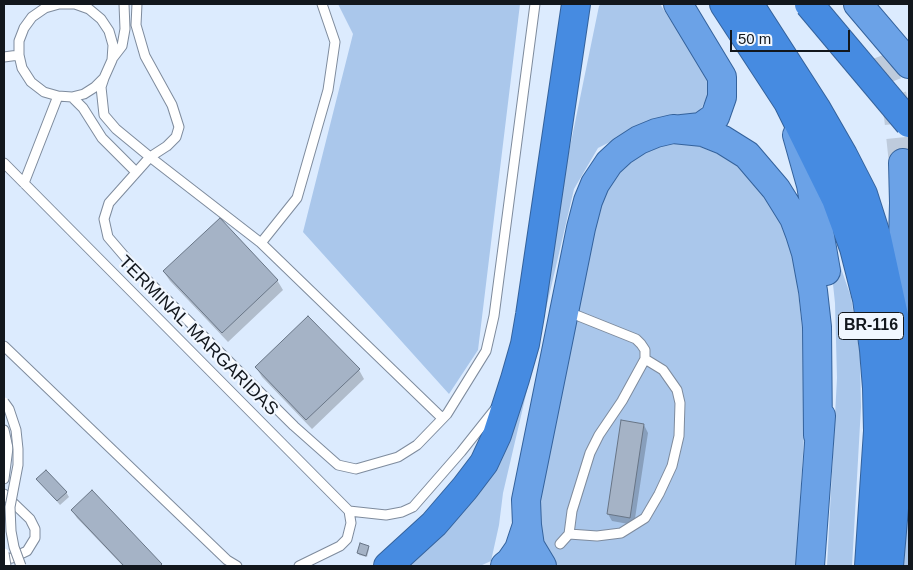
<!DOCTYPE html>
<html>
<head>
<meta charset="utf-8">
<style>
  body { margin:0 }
  #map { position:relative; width:913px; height:570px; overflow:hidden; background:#dcebfe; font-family:Arial,sans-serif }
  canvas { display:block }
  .frame { position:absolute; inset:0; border:5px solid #12171d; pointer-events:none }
  .scale { position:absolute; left:730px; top:30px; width:120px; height:22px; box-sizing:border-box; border:2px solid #12171d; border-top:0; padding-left:6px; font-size:15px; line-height:18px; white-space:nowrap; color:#12171d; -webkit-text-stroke:4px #f1f7ff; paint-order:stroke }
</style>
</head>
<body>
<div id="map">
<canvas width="913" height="570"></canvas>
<div class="frame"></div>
<div class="scale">50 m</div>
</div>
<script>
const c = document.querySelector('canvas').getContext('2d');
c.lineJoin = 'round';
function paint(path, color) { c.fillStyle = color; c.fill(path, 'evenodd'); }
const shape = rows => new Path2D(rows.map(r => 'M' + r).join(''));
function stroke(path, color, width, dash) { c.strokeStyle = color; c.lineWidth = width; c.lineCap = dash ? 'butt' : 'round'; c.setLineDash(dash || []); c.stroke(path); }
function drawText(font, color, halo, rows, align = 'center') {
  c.font = font + ' Arial,sans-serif'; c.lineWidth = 4.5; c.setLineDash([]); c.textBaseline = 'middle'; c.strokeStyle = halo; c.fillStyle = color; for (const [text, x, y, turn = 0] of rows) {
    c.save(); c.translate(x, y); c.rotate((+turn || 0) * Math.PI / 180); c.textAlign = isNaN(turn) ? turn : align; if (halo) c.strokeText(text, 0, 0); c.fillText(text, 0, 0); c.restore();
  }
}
paint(shape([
  [338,4,520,4,478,350,449,394,303,232,353,34],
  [601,4,660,4,706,75,710,91,699,113,620,137,598,148,574,189,503,493,499,525,491,561,480,566,405,566,423,545,524,370,599,6],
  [692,141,736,159,756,179,790,233,796,273,803,337,805,421,796,566,558,566,542,548,534,527,596,212,613,172,652,142],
  [827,228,851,297,860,356,861,407,852,566,827,566,837,378,835,303],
  [909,455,909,566,899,566]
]), '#aac7eb');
paint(shape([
  [164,272,277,280,283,290,228,342,170,281],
  [256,367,359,370,364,379,312,429,262,377],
  [644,425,648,433,634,525,612,521,608,514],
  [38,479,66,492,69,497,60,505],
  [72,510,161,565,162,566,123,566,77,518],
  [368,547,369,549,367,557,359,555,358,553]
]), '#0003');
const building = shape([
  [220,218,278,280,222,333,163,271,220,218],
  [308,316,360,369,306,420,255,367,308,316],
  [621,420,644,424,630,518,607,514,621,420],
  [46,470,67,492,57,501,36,479,46,470],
  [92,490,162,564,160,566,124,566,71,510,92,490],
  [360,543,369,546,366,556,357,553,360,543]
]);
paint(building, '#a5b3c6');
stroke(building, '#687586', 1);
stroke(shape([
  [878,57,893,97,898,116,903,163]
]), '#becbdc', 28, [28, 14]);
const service = shape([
  [59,4,45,8,32,17,24,28,19,41,19,55,22,68,31,82,44,92,58,96,72,97,84,94,95,87,104,78,112,60,113,45,109,31,101,19,89,9,75,4,60,4],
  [137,4,136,25,145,56,172,105,179,127,176,137,167,146,150,157,109,203,104,219,108,237,132,265,294,426,338,465,356,469,398,457,417,445,447,414,486,351,494,316,535,4],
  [4,57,19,55],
  [112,59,122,46,125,29,124,4],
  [104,78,101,87,104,115,116,129,150,157,261,243,297,198,328,90,335,42,322,4],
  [72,97,83,108,102,138,136,172],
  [4,163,349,511,351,523,347,539,340,546,299,566],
  [24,183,58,96],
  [261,243,442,418],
  [4,346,227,560,237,566],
  [4,430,8,448,4,479],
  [4,494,30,519,35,529,35,538,27,551,12,558,4,559],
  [349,511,386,515,402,512,413,507,461,452,496,408],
  [569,534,597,536,621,533,645,518,659,494,672,466,679,436,680,403,677,390,663,370,645,359],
  [560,544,569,534,572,511,590,453,599,435,622,401,645,359,645,350,641,344,636,339,566,311]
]);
const trunk = shape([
  [678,4,722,77,722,97,715,117,701,127,682,129],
  [858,4,909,64],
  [797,135,811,185,826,271],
  [901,321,904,203,903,163],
  [505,566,510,562,519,549,527,525],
  [542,566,530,546,527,525,526,500,581,228,588,201,595,184,609,163,622,151,639,140,656,133,673,129,703,132,723,140,747,155,776,189,794,218,800,234,806,253,813,291,817,327,818,435],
  [810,566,821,416]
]);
const motorway = shape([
  [724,4,788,102,836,199,854,248,867,299,874,350,877,388,878,431,869,566],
  [749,4,816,108,843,155,863,194,877,238,901,348,900,439,889,566],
  [388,566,434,524,465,488,484,463,497,435,515,379,525,344,530,315,576,4]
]);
stroke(service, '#7e8b9d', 11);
stroke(trunk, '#34629c', 30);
stroke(motorway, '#34629c', 30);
stroke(service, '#fff', 9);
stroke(trunk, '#6ba2e7', 28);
stroke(motorway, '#468be1', 28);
const serviceBridge = shape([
  [4,402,9,409,16,430,18,449,18,465,10,507,11,531,14,547,21,566],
  [4,553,6,566]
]);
const motorwayBridge = shape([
  [809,4,909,123]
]);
stroke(serviceBridge, '#7e8b9d', 11, []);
stroke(motorwayBridge, '#34629c', 30, []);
stroke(serviceBridge, '#fff', 9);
stroke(motorwayBridge, '#468be1', 28);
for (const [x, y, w] of [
  [871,326,65]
]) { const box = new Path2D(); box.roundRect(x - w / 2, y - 13.5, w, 27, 4); c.fillStyle = '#f1f7ff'; c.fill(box); stroke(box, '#12171d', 1); }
drawText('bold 16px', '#12171d', null, [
  ["BR-116",871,326]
]);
drawText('18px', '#12171d', '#f1f7ff', [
  ["TERMINAL MARGARIDAS",198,336,45]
]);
</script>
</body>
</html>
